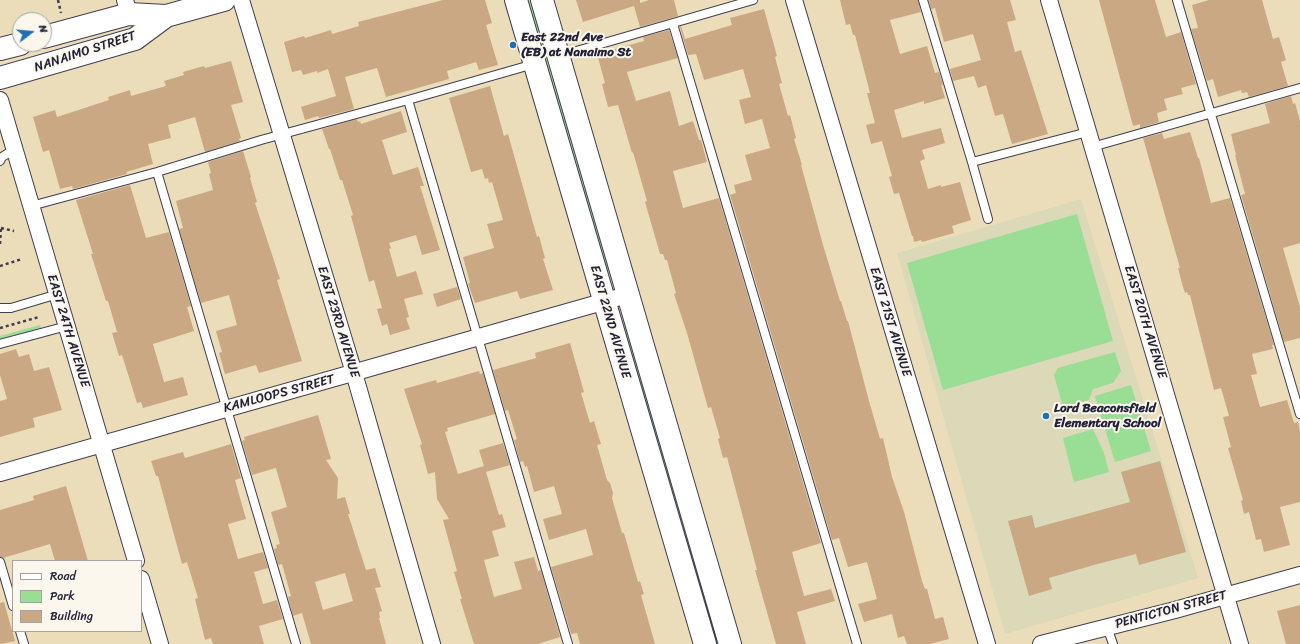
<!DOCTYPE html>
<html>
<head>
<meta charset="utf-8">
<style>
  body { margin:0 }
  #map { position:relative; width:1300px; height:644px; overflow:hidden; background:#ebddba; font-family:Sriracha,sans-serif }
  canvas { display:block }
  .legend { position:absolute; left:12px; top:560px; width:130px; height:72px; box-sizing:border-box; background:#fbf7ec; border:1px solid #a4a2a5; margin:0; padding:5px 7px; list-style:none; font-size:12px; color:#22223b }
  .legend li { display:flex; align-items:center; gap:8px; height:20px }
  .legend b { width:20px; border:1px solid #a4a2a5 }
  .north { position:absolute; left:12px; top:12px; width:40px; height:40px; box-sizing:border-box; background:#fbf7ec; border:1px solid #a4a2a5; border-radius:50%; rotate:74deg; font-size:11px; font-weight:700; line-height:16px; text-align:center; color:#22223b }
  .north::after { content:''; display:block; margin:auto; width:14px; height:18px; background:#1f6fb2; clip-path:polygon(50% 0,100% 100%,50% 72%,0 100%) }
</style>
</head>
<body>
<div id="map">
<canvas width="1300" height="644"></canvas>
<ul class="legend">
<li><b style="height:5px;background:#fff"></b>Road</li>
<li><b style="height:11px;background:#9add94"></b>Park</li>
<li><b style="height:11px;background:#caa884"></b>Building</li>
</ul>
<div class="north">N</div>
</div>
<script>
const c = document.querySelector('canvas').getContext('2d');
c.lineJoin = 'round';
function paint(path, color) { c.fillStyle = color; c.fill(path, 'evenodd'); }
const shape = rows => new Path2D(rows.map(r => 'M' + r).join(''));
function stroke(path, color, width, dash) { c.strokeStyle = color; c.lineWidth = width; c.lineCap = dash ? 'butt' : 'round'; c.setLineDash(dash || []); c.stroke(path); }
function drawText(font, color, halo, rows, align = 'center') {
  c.font = font + ' Sriracha,sans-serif'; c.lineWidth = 4; c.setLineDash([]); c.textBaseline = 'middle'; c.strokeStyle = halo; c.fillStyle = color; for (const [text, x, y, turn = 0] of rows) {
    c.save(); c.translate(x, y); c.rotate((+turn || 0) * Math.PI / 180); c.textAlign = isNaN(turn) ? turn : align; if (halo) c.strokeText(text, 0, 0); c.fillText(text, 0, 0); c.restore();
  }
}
paint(shape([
  [1081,199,1198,578,1005,634,897,253]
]), '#dbd9b8');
paint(shape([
  [521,0,532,0,610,270,608,272,605,272],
  [1077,214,1113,341,943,390,907,263],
  [625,324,626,324,724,644,713,644,622,325],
  [40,325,41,328,0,340,0,336],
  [1115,352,1121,371,1113,383,1093,389,1089,400,1063,407,1054,375,1058,368],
  [1131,385,1151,451,1115,462,1095,396],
  [1093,429,1104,453,1109,472,1074,482,1063,438]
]), '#9add94');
paint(shape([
  [443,0,485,0,492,23,486,25,498,65,479,70,476,62,447,71,449,79,386,97,377,68,345,77,354,109,319,118,318,116,305,120,301,107,336,96,328,69,317,73,317,71,303,75,301,70,292,72,284,42,304,36,305,38,331,30,332,34,359,26,358,22],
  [576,0,640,0,640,3,649,0,674,0,678,16,640,27,634,6,583,22],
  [840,0,918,0,921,12,890,20,900,54,927,46,935,73,939,72,943,85,941,85,945,98,924,104,924,101,894,110,902,138,941,128,945,143,922,150,925,159,920,161,928,189,941,185,941,187,960,182,971,220,952,226,954,233,922,242,921,240,914,242,913,236,912,236,899,193,894,194,889,177,892,176,882,141,871,144,866,125,875,123,867,93,870,93,855,35,853,35,850,24,846,25],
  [929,0,1010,0,1016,20,1007,22,1015,52,1021,50,1048,134,1012,144,1003,114,995,116,986,85,978,88,974,76,953,81,950,69,981,60,973,34,944,42,935,8,931,9],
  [1099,0,1155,0,1166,37,1181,32,1196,84,1181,88,1183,94,1164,99,1167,110,1157,113,1159,122,1140,128,1140,124,1133,126],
  [1209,0,1262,0,1273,39,1279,37,1286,60,1281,62,1288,86,1249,97,1247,92,1242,93,1241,90,1218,97,1213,79,1207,81,1191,29,1198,28,1192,5],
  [764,9,777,56,775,57,782,83,779,84,788,116,790,115,796,138,794,139,802,165,801,165,823,245,840,301,841,301,847,321,848,321,869,401,880,439,883,438,892,477,904,512,922,581,925,589,927,589,935,619,943,617,949,639,930,644,907,644,904,636,898,638,892,614,864,622,858,604,877,599,867,562,848,567,839,538,832,540,730,195,736,193,734,185,752,180,745,155,770,148,762,119,745,124,739,100,751,97,743,69,704,80,696,54,688,55,680,27,681,26,685,39,732,25,730,18],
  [669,30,678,58,627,72,636,101,670,91,679,126,693,121,699,140,701,140,707,162,673,171,683,208,719,198,821,543,792,552,804,596,831,589,835,601,797,612,806,644,776,644,755,570,757,570,727,457,723,458,718,439,720,438,711,407,708,408,687,333,674,294,676,293,667,260,665,260,663,254,660,254,645,202,647,201,633,152,632,153,618,105,608,107,602,84,605,83,597,54,644,41,643,37],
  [231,61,243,102,231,105,241,138,239,139,240,141,205,152,195,117,168,125,171,138,148,144,153,164,126,172,127,174,73,189,72,186,60,189,49,150,43,152,33,117,55,110,57,117,109,100,108,97,130,90,131,96,166,86,164,81,184,75,183,72,204,66,205,68],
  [490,86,504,136,508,134,537,237,539,236,545,258,543,259,553,290,520,299,517,291,475,303,468,284,470,283,463,257,494,248,487,224,503,220,492,182,489,183,488,178,485,179,482,169,471,172,449,98],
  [1291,96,1293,104,1295,103,1300,121,1300,243,1283,248,1300,307,1300,338,1284,342,1241,195,1245,194,1235,155,1236,155,1231,134,1270,123,1265,104],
  [401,111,407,132,382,140,393,175,418,167,424,186,420,186,440,250,422,255,416,235,389,243,391,248,389,249,397,277,416,271,423,294,404,299,409,317,406,318,410,329,390,335,387,324,382,326,377,309,382,308,374,280,369,282,351,216,353,215,342,180,340,180,330,149,329,149,322,129,357,119,358,122,360,121,361,124],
  [1190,132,1198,158,1199,158,1211,203,1230,198,1274,345,1272,345,1273,349,1252,354,1257,374,1251,375,1260,407,1287,400,1294,423,1298,422,1300,432,1300,502,1280,507,1290,545,1264,552,1261,539,1256,540,1249,512,1244,514,1241,501,1243,500,1228,448,1231,447,1223,417,1229,416,1221,388,1214,390,1190,295,1188,295,1187,292,1185,293,1183,287,1178,268,1180,268,1143,138,1162,133,1164,139],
  [243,151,251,177,250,178,257,202,255,203,280,279,277,280,302,361,259,373,256,365,225,374,219,353,222,352,216,331,237,325,229,295,201,303,179,229,183,228,176,201,213,190,209,174,211,173,208,162],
  [130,185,146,238,169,232,191,306,187,307,194,331,153,344,164,382,183,377,188,395,143,408,141,402,137,403,122,355,119,356,112,333,117,332,108,301,106,301,98,276,91,254,93,254,76,200],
  [457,287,461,299,437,307,433,294],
  [570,343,584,392,581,393,590,423,594,421,601,444,597,445,607,480,610,483,613,493,612,498,622,533,624,533,638,582,640,581,644,594,641,595,655,644,580,644,577,633,571,634,551,567,593,555,586,529,549,540,543,519,562,514,554,486,534,492,527,466,525,467,523,461,520,462,514,440,517,439,508,410,505,411,493,370,536,358,535,353],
  [16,349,19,357,29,354,34,371,49,367,62,410,33,418,35,427,0,437,0,401,7,399,0,375,0,354],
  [479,371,480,374,483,373,495,414,447,428,448,431,445,432,458,474,484,466,479,450,503,443,510,465,486,472,499,515,502,514,506,527,492,531,499,556,484,560,494,597,522,589,514,562,534,557,538,571,541,570,560,637,538,644,474,644,460,599,462,599,454,572,457,571,443,520,449,519,437,499,435,472,428,474,420,445,422,444,404,389,436,380,437,383],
  [318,415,331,459,326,460,338,478,337,499,345,497,350,514,348,514,366,570,375,568,381,587,375,588,382,611,379,612,380,618,379,618,386,644,311,644,302,613,293,616,288,597,291,596,282,564,278,565,274,549,277,548,276,545,280,544,271,512,287,507,276,468,252,475,242,441,245,440,244,437],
  [345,573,353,601,323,610,315,582],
  [231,444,241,478,235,480,246,519,228,524,238,559,263,552,268,568,254,572,263,604,277,600,283,619,259,626,264,644,213,644,211,638,205,640,195,599,198,598,187,562,182,564,158,476,156,476,151,461,183,452,185,458],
  [1160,461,1186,552,1139,565,1136,554,1094,565,1049,578,1052,589,1029,596,1008,521,1032,515,1035,528,1130,502,1121,472],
  [66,486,88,561,55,561,50,544,3,558,0,557,0,510,34,500,33,496],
  [4,602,15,641,0,644,0,603],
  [1300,605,1300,644,1286,644,1277,611]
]), '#caa884');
const lane = shape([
  [923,0,972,162,988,219],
  [1177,0,1300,414],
  [673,24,857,644],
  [559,56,753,0],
  [408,100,568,644],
  [1092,147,1300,88],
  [0,161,2,157,15,149],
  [972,162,1088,132],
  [157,172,296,644],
  [31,206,157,172,261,140,408,100,534,64],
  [0,308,11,308,58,294],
  [0,344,67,326],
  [0,562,13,606],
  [1107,627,1113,644],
  [20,631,24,644]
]);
const street = shape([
  [125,0,129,14],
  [241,0,354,373,432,644],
  [794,0,987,644],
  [1049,0,1240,644],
  [0,100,136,561],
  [0,473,627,295],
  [141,579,160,644],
  [1041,644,1175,610,1300,575]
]);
const secondary = shape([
  [516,0,705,644],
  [542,0,730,644],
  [44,37,129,14,166,16,224,0],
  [0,49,20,44],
  [0,78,135,39,166,16]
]);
stroke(lane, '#403e4e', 10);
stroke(street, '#403e4e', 18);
stroke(secondary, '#403e4e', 24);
stroke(shape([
  [58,0,61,13],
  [1,228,14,231],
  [0,244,1,228],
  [0,266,22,259],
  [0,328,39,317]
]), '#403e4e', 2.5, [3, 3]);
stroke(lane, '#fff', 8);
stroke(street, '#fff', 16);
stroke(secondary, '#fff', 22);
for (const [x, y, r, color] of [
  [513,45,4,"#1f6fb2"],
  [1046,416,4,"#1f6fb2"]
]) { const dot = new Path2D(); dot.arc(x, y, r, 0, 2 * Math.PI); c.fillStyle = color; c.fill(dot); stroke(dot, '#fbf7ec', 1.5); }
drawText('bold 13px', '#22223b', '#fbf7ec', [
  ["East 22nd Ave",521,38],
  ["(EB) at Nanaimo St",521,53],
  ["Lord Beaconsfield",1054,409],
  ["Elementary School",1054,424]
], 'left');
drawText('13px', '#22223b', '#fbf7ec', [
  ["NANAIMO STREET",85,52,-18],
  ["EAST 23RD AVENUE",338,322,73],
  ["EAST 22ND AVENUE",610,322,74],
  ["EAST 21ST AVENUE",890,322,73],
  ["EAST 20TH AVENUE",1145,322,73],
  ["EAST 24TH AVENUE",68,331,73],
  ["KAMLOOPS STREET",279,394,-15],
  ["PENTICTON STREET",1171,610,-15]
]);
</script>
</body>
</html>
